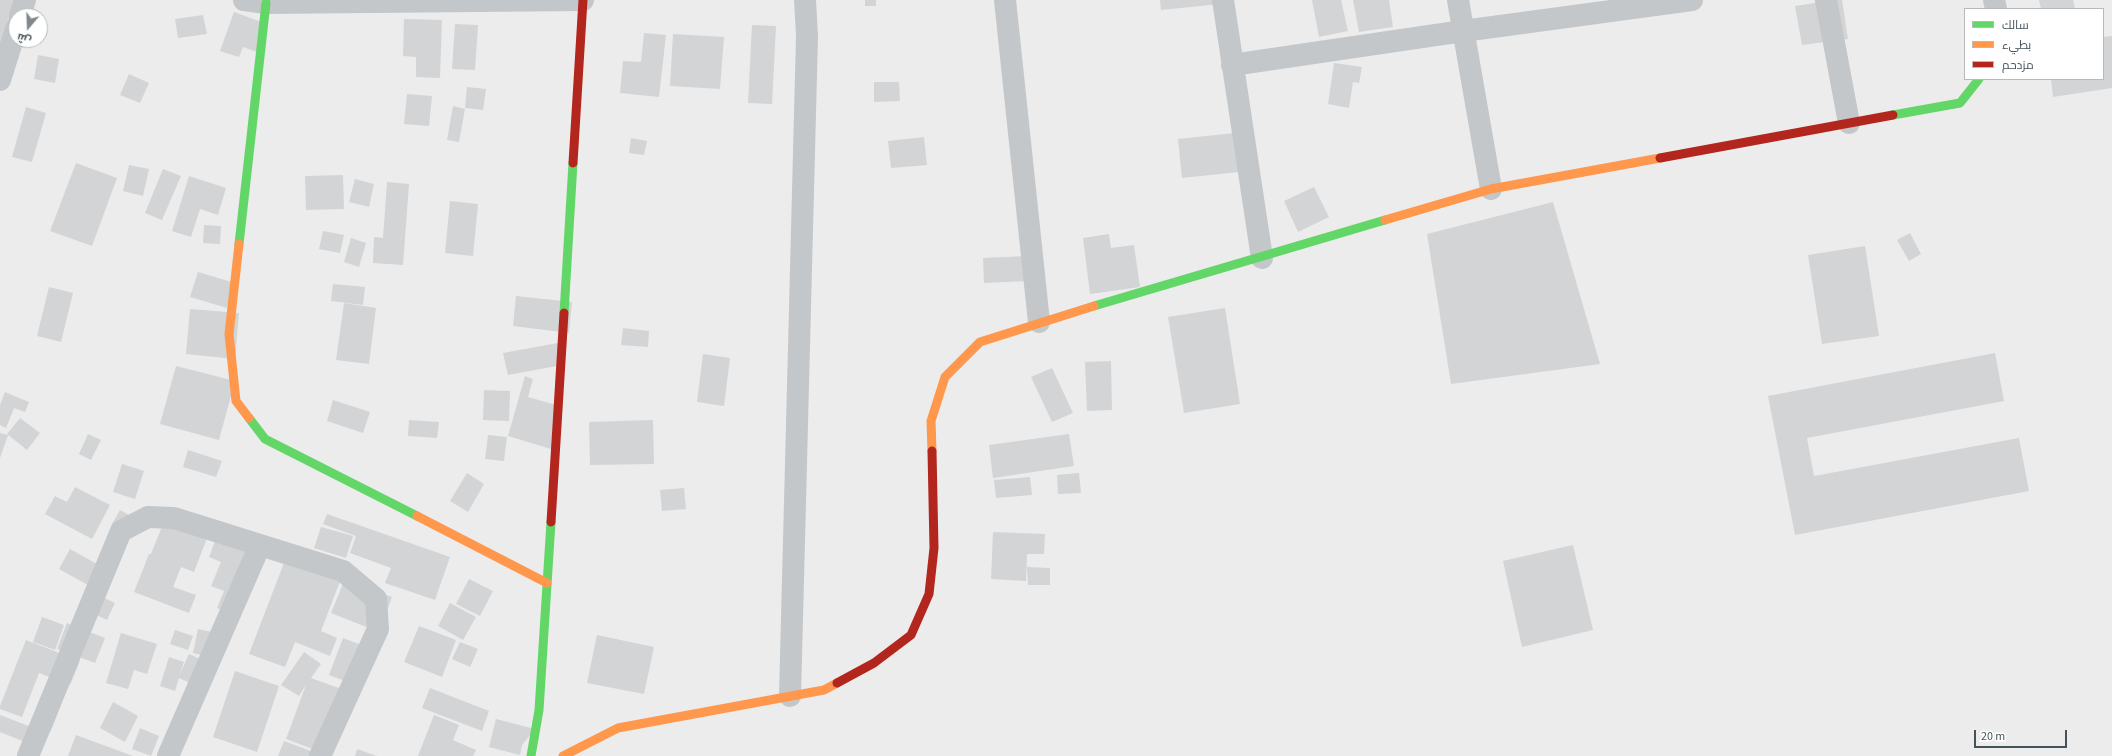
<!DOCTYPE html>
<html>
<head>
<meta charset="utf-8">
<style>
  body { margin:0 }
  #map { position:relative; width:2112px; height:756px; overflow:hidden; background:#edecec; font-family:"Source Sans 3",Cairo,sans-serif }
  canvas { display:block }
  .legend { position:absolute; left:1964px; top:8px; width:140px; height:72px; box-sizing:border-box; background:#fff; border:1px solid #b4babd; margin:0; padding:5px 7px; list-style:none; font-size:12px; color:#445359 }
  .legend li { display:flex; align-items:center; gap:8px; height:20px }
  .legend b { width:20px; border:1px solid #b4babd }
  .north { position:absolute; left:8px; top:8px; width:40px; height:40px; box-sizing:border-box; background:#fff; border:1px solid #b4babd; border-radius:50%; rotate:199deg; font-size:11px; font-weight:700; line-height:16px; text-align:center; color:#445359 }
  .north::after { content:''; display:block; margin:auto; width:14px; height:18px; background:#7f898c; clip-path:polygon(50% 0,100% 100%,50% 72%,0 100%) }
  .scale { position:absolute; left:1974px; top:730px; width:93px; height:18px; box-sizing:border-box; border:2px solid #445359; border-top:0; padding-left:5px; font-size:12px; line-height:14px; white-space:nowrap; color:#445359; -webkit-text-stroke:3px #fff; paint-order:stroke }
</style>
</head>
<body>
<div id="map">
<canvas width="2112" height="756"></canvas>
<ul class="legend">
<li><b style="height:5px;background:#63d668"></b>سالك</li>
<li><b style="height:5px;background:#ff974d"></b>بطيء</li>
<li><b style="height:5px;background:#b3261e"></b>مزدحم</li>
</ul>
<div class="north">ش</div>
<div class="scale">20 m</div>
</div>
<script>
const c = document.querySelector('canvas').getContext('2d');
c.lineJoin = 'round';
function paint(path, color) { c.fillStyle = color; c.fill(path, 'evenodd'); }
const shape = rows => new Path2D(rows.map(r => 'M' + r).join(''));
function stroke(path, color, width, dash) { c.strokeStyle = color; c.lineWidth = width; c.lineCap = dash ? 'butt' : 'round'; c.setLineDash(dash || []); c.stroke(path); }
paint(shape([
  [0,0,18,0,0,47],
  [865,0,876,0,876,6,865,6],
  [1160,0,1219,0,1220,4,1161,10],
  [1312,0,1341,0,1348,31,1319,37],
  [1353,0,1389,0,1393,27,1359,32],
  [1834,0,1842,0,1848,39,1802,45,1795,6],
  [2039,0,2073,0,2075,8,2041,9],
  [234,12,267,24,257,52,243,47,239,57,220,51],
  [203,15,207,34,178,38,175,19],
  [404,19,442,20,440,78,416,77,416,57,403,56],
  [455,24,478,25,475,70,452,69],
  [752,25,776,26,772,104,748,103],
  [644,33,666,35,659,97,620,93,623,61,641,62],
  [673,34,724,37,720,89,670,86],
  [2112,36,2112,88,2053,97,2051,79,2103,79,2103,37],
  [38,55,59,59,55,83,34,79],
  [1334,63,1362,67,1359,83,1353,82,1349,108,1328,104],
  [129,74,149,83,140,103,120,95],
  [874,82,899,82,900,101,874,102],
  [467,87,486,89,483,110,465,108],
  [407,94,432,96,429,126,404,124],
  [453,106,465,109,459,142,447,140],
  [26,107,46,113,32,162,12,157],
  [1244,132,1248,171,1182,178,1178,139],
  [924,137,927,165,891,168,888,141],
  [631,138,647,141,644,155,629,153],
  [76,163,117,178,92,246,50,231],
  [129,165,149,169,143,196,123,191],
  [163,169,181,176,162,220,145,213],
  [343,175,344,209,306,210,305,176],
  [189,176,226,188,218,215,200,209,191,237,172,231],
  [355,179,374,184,369,207,349,202],
  [387,182,409,184,403,265,373,263,374,237,383,238],
  [1314,187,1329,217,1298,232,1284,201],
  [450,201,478,204,473,256,445,253],
  [1553,202,1600,364,1451,384,1427,234],
  [204,225,221,226,220,244,203,243],
  [323,231,344,235,340,253,319,249],
  [1910,233,1921,254,1909,261,1897,240],
  [1109,234,1111,248,1134,245,1140,287,1090,294,1083,238],
  [351,238,366,243,359,267,344,262],
  [1865,246,1879,336,1822,344,1808,255],
  [1027,256,1028,281,984,283,983,258],
  [198,272,235,283,227,308,190,297],
  [333,284,365,287,363,305,331,301],
  [49,287,73,293,61,342,37,336],
  [516,296,572,302,569,333,513,326],
  [344,303,376,308,369,364,336,360],
  [1225,308,1240,404,1184,413,1168,317],
  [190,309,239,313,235,359,186,354],
  [623,328,649,331,648,347,621,345],
  [558,343,562,365,508,375,503,353],
  [1995,353,2004,401,1807,438,1814,476,2019,438,2029,491,1795,535,1768,396],
  [703,354,730,358,724,406,697,402],
  [1111,361,1112,410,1087,411,1085,362],
  [176,366,235,381,219,440,160,424],
  [1052,368,1073,413,1052,422,1031,377],
  [525,376,533,379,528,397,563,407,551,449,508,436],
  [484,390,510,391,509,421,483,420],
  [5,392,29,402,25,412,14,408,6,428,0,425,0,405],
  [333,400,370,412,363,433,327,421],
  [20,418,40,433,27,450,7,434],
  [409,420,439,422,437,438,408,436],
  [653,420,654,464,590,465,589,422],
  [0,433,8,435,0,458],
  [88,434,101,440,91,460,79,454],
  [1069,434,1074,466,993,478,989,445],
  [488,435,507,437,504,461,485,459],
  [188,450,222,461,216,477,183,467],
  [122,464,144,471,135,499,113,492],
  [467,473,484,484,468,512,450,501],
  [1079,473,1081,493,1058,494,1057,475],
  [1030,477,1032,495,996,498,994,480],
  [75,487,110,505,92,539,45,514,55,496,67,502],
  [684,488,686,509,662,511,660,490],
  [120,510,136,519,127,533,112,524],
  [327,514,450,557,435,600,385,583,391,568,350,553,356,536,323,524],
  [166,516,209,533,194,572,181,567,173,587,196,595,189,613,134,592,149,554,151,554],
  [321,527,353,536,346,558,314,548],
  [993,532,1045,534,1044,554,1027,554,1026,581,991,579],
  [217,536,264,554,240,617,217,608,224,591,211,586,221,562,209,557],
  [1573,545,1593,630,1522,647,1503,561],
  [70,549,106,569,95,589,59,569],
  [287,555,342,576,321,631,337,638,330,656,295,642,285,667,249,654],
  [1027,567,1050,568,1050,585,1028,585],
  [345,579,392,597,379,632,331,613],
  [469,579,493,591,480,616,456,604],
  [100,596,115,603,107,620,92,613],
  [450,603,476,617,463,640,438,626],
  [42,617,64,625,55,650,33,642],
  [67,623,105,638,95,663,57,649],
  [419,626,456,640,442,677,404,662],
  [198,629,221,634,215,658,193,653],
  [175,630,193,636,188,650,170,644],
  [121,633,157,644,147,674,134,670,128,689,106,683],
  [597,635,654,647,644,694,587,683],
  [343,638,372,649,358,686,329,675],
  [26,640,80,661,70,685,39,673,22,717,0,709,0,706],
  [460,642,478,649,470,667,452,659],
  [304,652,321,664,311,678,350,692,326,754,286,739,306,685,299,696,281,685],
  [189,654,213,665,202,688,179,678,175,691,160,686,169,657,184,662,179,676],
  [235,671,279,686,257,752,213,737],
  [430,688,489,711,482,731,422,708],
  [66,691,51,731,43,727,35,746,0,732,0,715,34,728],
  [113,702,138,716,125,742,100,728],
  [434,715,459,725,453,740,476,750,473,756,418,756],
  [496,719,535,729,522,745,520,755,489,747],
  [140,728,159,736,151,756,132,749],
  [76,735,133,756,68,756],
  [284,741,324,756,278,756],
  [357,749,377,756,355,756]
]), '#d3d4d5');
stroke(shape([
  [244,0,266,3,583,0],
  [1005,0,1039,322],
  [1223,0,1262,258],
  [1458,0,1491,189],
  [1826,0,1849,123],
  [1994,0,1996,9],
  [20,16,25,0],
  [1232,65,1463,31,1692,0],
  [0,80,16,29],
  [790,696,807,36,805,0],
  [28,756,121,531,148,517,174,518,343,571,376,599,378,629,320,756],
  [168,756,260,545]
]), '#c3c7c9', 22);
stroke(shape([
  [1893,115,1960,103,1979,79],
  [239,244,266,3],
  [1094,306,1385,220],
  [564,313,573,163],
  [249,418,265,439,417,516],
  [531,756,539,710,551,522]
]), '#63d668', 9);
stroke(shape([
  [1385,220,1491,189,1660,158],
  [239,244,229,334,236,401,249,418],
  [932,451,931,421,945,377,980,342,1094,306],
  [417,516,547,583],
  [563,756,618,728,824,690,837,683]
]), '#ff974d', 9);
stroke(shape([
  [1660,158,1893,115],
  [573,163,583,0],
  [551,522,564,313],
  [837,683,874,663,911,635,929,594,934,548,932,451]
]), '#b3261e', 9);
</script>
</body>
</html>
